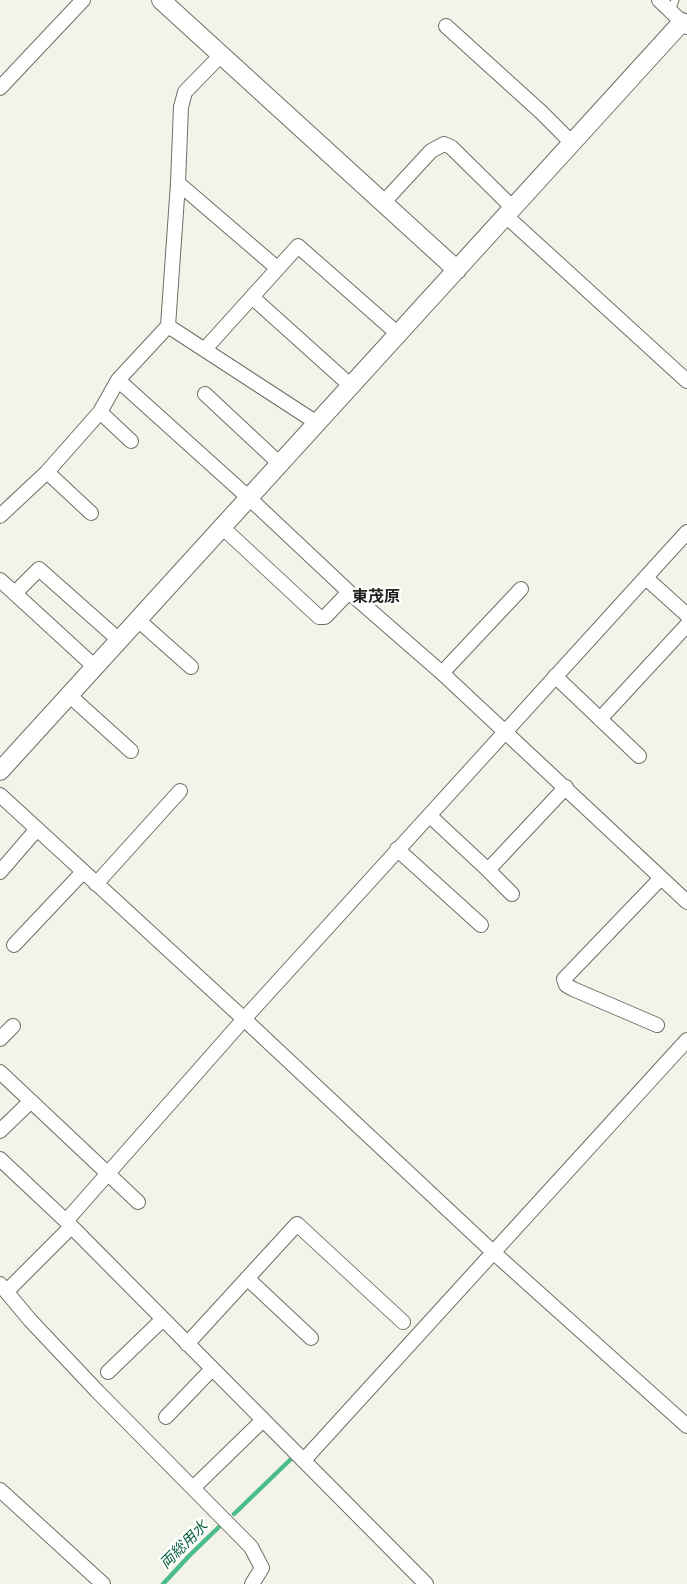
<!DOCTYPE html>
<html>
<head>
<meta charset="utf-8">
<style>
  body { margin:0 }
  canvas { display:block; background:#f3f3ea }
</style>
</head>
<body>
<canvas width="687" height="1584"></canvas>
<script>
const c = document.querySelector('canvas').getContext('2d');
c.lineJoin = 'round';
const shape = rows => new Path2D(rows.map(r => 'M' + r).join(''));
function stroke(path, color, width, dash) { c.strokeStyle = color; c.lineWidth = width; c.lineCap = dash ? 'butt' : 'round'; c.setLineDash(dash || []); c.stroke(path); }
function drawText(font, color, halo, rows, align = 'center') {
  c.font = font + ' Mulish,"Noto Sans JP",sans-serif'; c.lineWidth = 5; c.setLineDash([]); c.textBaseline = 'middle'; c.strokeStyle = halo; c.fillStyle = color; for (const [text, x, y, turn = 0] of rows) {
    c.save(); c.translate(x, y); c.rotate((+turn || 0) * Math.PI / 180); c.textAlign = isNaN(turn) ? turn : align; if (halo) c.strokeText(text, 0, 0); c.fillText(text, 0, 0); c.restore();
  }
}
stroke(shape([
  [234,1514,291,1459],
  [163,1584,189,1556,222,1524]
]), '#4bbd89', 4.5);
const service = shape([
  [671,11,675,0]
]);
const minor = shape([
  [659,0,687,27],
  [446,26,541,112,572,143],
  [0,88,83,0],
  [178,183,277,268],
  [383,203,431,151,444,144,451,147,513,208],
  [506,216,687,381],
  [252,297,351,386],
  [168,326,317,423],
  [205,349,298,246,398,334],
  [118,380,249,498,349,592,442,673,687,902],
  [205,394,280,464],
  [100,412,131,441],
  [47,472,91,513],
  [0,516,47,472,100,412,118,380,168,326,178,183,181,107,185,92,221,55],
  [222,527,319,617,325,617,349,592],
  [646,578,687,615],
  [0,580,95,667],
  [15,593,39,569,119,640],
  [138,620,191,667],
  [442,673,521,589],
  [555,676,639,756],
  [69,695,131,751],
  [600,719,687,625],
  [0,795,244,1019,493,1252,687,1426],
  [430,816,488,870,512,894],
  [397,849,481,925],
  [488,870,566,787],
  [0,872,37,829],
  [96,884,180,791],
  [14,945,83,872],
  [657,1025,573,989,566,985,564,979,661,878],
  [0,1039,13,1026],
  [0,1072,138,1202],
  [0,1131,31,1101],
  [0,1159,66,1221,426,1584],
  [66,1221,244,1019,687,532],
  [247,1278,311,1338],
  [0,1284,30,1320,97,1391,251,1547,262,1568,252,1584],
  [7,1291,71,1227],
  [187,1344,297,1224,403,1322],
  [108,1372,162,1320],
  [166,1417,212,1369],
  [304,1460,687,1040],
  [193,1488,263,1420],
  [0,1490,103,1584]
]);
const tertiary = shape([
  [161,0,457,270],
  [0,771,682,22]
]);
stroke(service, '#6f6e66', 9);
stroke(minor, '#6f6e66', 16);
stroke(tertiary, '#6f6e66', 20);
stroke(service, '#fff', 7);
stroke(minor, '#fff', 14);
stroke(tertiary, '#fff', 18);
drawText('italic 15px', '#0f6543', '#fff', [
  ["両総用水",184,1545,-45]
]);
drawText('bold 16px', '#201f1c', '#fff', [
  ["東茂原",376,597]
]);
</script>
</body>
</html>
